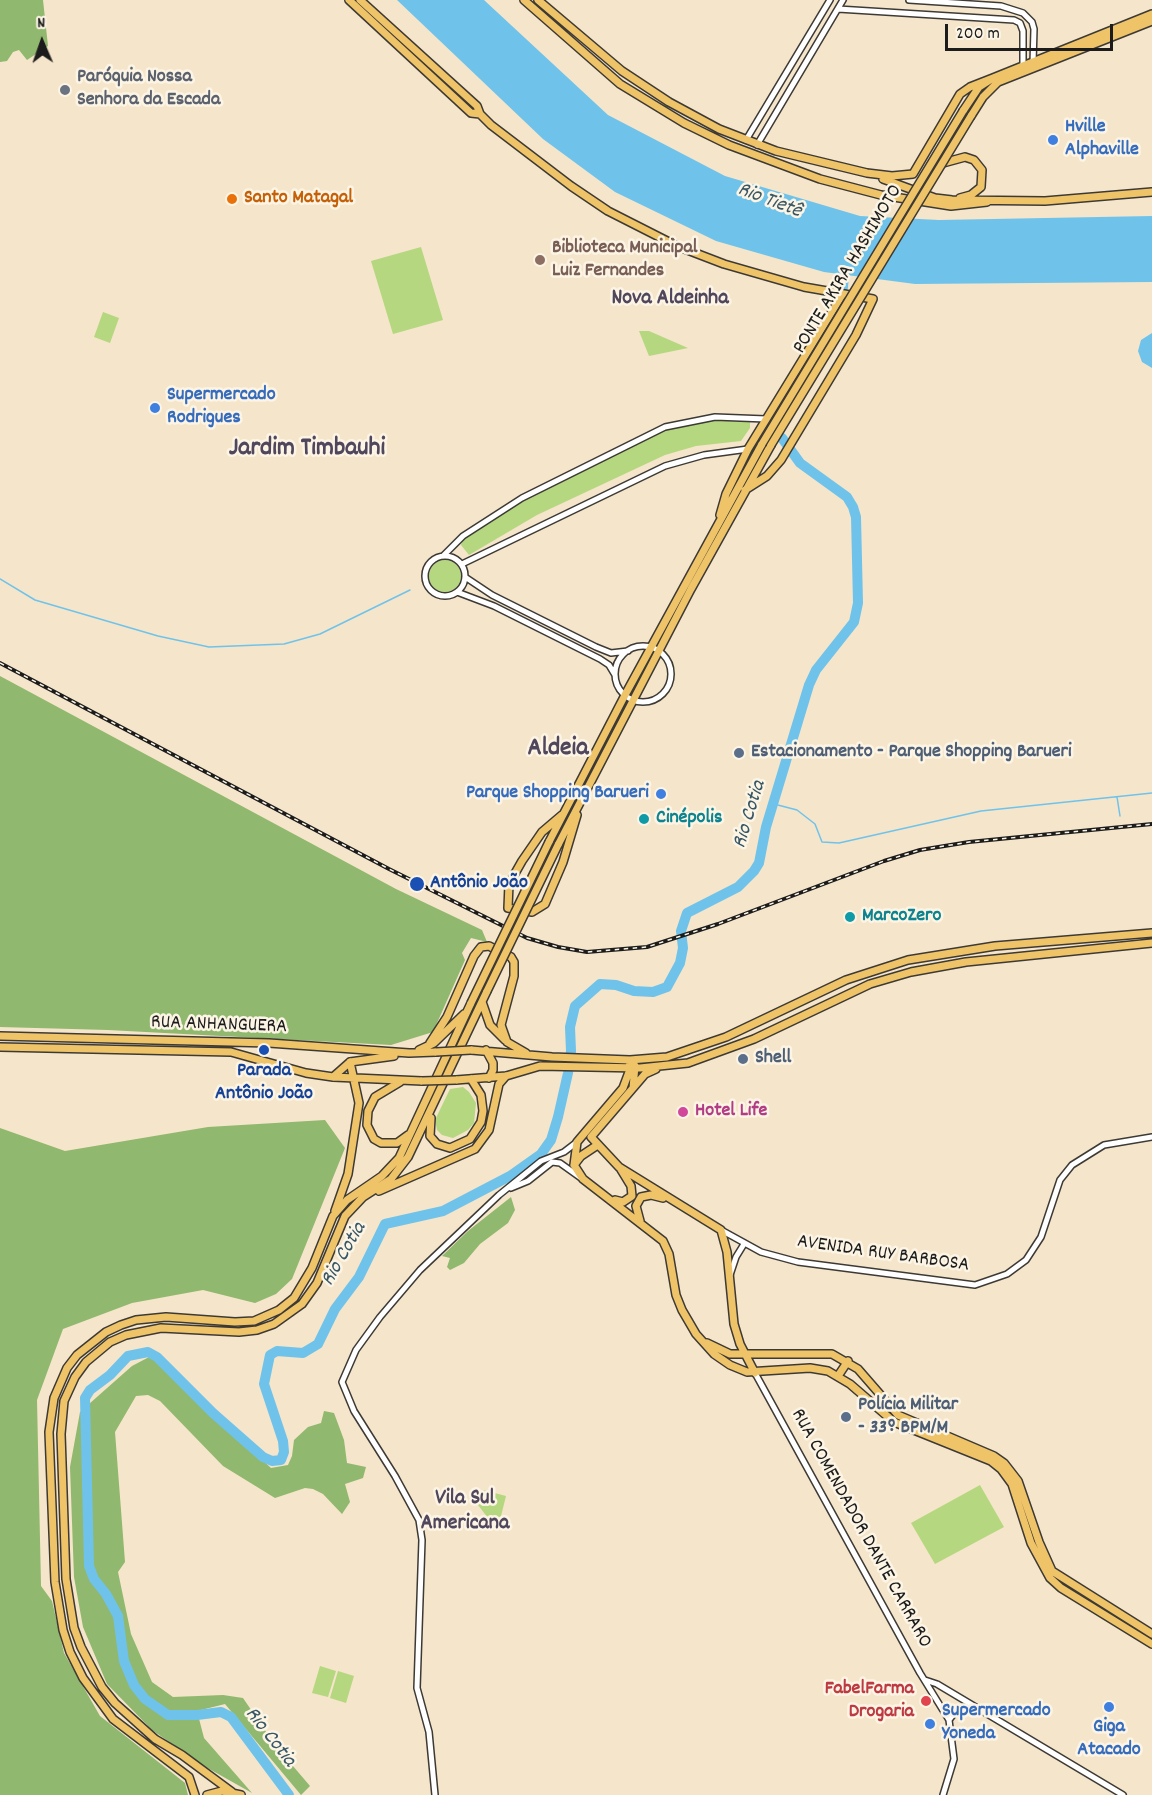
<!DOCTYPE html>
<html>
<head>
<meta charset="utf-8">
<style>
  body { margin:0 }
  #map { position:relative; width:1152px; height:1795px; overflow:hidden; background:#f5e5ca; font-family:Dekko,sans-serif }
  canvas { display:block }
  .north { position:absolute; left:12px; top:12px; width:60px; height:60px; -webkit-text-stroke:4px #fcf5e5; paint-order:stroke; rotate:358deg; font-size:16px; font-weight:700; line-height:24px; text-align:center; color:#1c1c1c }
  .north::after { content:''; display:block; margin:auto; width:21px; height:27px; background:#1c1c1c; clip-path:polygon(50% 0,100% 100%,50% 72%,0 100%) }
  .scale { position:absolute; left:945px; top:24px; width:168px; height:27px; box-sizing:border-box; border:3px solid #1c1c1c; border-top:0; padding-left:8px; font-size:18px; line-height:21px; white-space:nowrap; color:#1c1c1c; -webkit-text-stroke:4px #fcf5e5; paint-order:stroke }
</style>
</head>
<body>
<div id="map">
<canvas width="1152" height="1795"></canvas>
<div class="north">N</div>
<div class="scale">200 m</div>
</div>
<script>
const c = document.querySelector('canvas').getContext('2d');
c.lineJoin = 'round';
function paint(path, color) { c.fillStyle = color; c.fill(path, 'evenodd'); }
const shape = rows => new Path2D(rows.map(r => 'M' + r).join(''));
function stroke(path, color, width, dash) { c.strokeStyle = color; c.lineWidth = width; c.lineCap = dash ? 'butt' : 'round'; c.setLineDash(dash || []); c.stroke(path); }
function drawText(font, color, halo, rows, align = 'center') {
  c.font = font + ' Dekko,sans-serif'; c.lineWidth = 5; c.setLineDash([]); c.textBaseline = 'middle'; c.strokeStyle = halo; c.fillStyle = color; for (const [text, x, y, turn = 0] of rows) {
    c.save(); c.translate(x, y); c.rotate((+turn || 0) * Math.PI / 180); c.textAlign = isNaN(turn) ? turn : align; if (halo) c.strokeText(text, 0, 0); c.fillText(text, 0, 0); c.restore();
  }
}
paint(shape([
  [421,247,443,320,393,334,371,261],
  [103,312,119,318,110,343,94,337],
  [639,331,649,331,688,348,649,356],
  [705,420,750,422,750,428,741,441,696,446,665,455,537,515,469,555,461,545,463,537,529,495,666,430],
  '429 576a16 16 0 1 1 32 0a16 16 0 1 1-32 0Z',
  [463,1087,469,1092,476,1103,474,1123,468,1130,453,1138,442,1135,437,1130,435,1120,450,1089],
  [980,1485,1004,1527,935,1564,911,1523],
  [483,1490,506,1496,500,1520,488,1518,478,1505],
  [320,1666,336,1671,328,1697,312,1693],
  [338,1671,354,1676,346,1703,330,1698]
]), '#b5d77f');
paint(shape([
  [0,0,43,0,48,46,27,60,19,50,13,52,7,61,0,62],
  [0,676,396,889,482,930,487,942,471,938,462,953,465,960,433,1032,391,1045,108,1030,0,1027],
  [325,1120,345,1148,292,1279,276,1294,255,1303,203,1290,132,1303,63,1329,37,1400,41,1586,52,1601,64,1653,100,1716,185,1783,188,1795,0,1795,0,1128,65,1151,208,1127],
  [511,1197,515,1210,508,1223,480,1244,464,1263,450,1270,447,1267,450,1258,442,1256,468,1231],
  [151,1356,271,1468,288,1465,292,1456,294,1440,308,1427,321,1423,324,1411,334,1413,344,1440,347,1463,366,1467,363,1478,345,1484,350,1502,342,1514,323,1494,313,1489,305,1488,275,1498,223,1466,160,1401,148,1395,136,1396,115,1432,125,1562,118,1572,131,1634,152,1682,173,1697,223,1695,243,1698,275,1745,310,1786,301,1795,225,1704,197,1711,204,1738,252,1793,204,1766,152,1730,107,1684,83,1627,74,1577,70,1467,80,1412,132,1366]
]), '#90b86e');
paint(shape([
  [397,0,484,0,608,115,725,176,860,216,939,220,1152,216,1152,282,915,284,824,272,716,241,615,192,543,139],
  [1152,333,1152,368,1142,362,1138,351,1141,340]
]), '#6fc3eb');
stroke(shape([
  [0,579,35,600,158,636,209,647,284,644,320,634,410,590],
  [1117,797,1120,816],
  [774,804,797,810,815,824,822,842,839,843,981,811,1152,793]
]), '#6fc3eb', 1.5);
stroke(shape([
  [843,287,845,263],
  [289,1795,231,1717,221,1712,197,1715,168,1715,145,1699,134,1685,124,1661,118,1616,106,1594,94,1579,89,1566,85,1398,90,1390,110,1375,128,1356,148,1352,157,1357,213,1413,263,1457,272,1461,281,1460,284,1452,283,1441,264,1384,270,1355,277,1351,303,1353,318,1344,335,1309,359,1277,385,1224,443,1211,510,1176,541,1154,551,1140,558,1117,568,1073,571,1051,570,1027,575,1006,600,984,616,985,634,991,653,992,667,987,680,963,683,948,681,931,687,913,738,887,754,871,759,863,766,827,809,685,816,670,854,622,858,603,856,517,853,507,847,497,800,463,782,438]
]), '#6fc3eb', 10);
const minor = shape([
  [909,0,1001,6,1023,13,1032,22,1034,29,1033,63],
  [838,9,1014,20,1020,23,1023,31,1023,68],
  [746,140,830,0],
  [757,145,843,0],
  '425 576a20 20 0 1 1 40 0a20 20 0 1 1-40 0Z',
  [443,556,463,536,522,498,665,427,715,417,766,419],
  [462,564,665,466,704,455,748,449],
  [465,577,492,595,596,647,611,653,628,651],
  [457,592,494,606,600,659,609,665,615,675],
  '615 674a28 28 0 1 1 56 0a28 28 0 1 1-56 0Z',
  [511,1188,528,1181,552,1162,560,1163,581,1178],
  [721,1230,761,1252,798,1262,975,1285,1007,1274,1026,1260,1041,1237,1060,1180,1072,1165,1104,1145,1152,1137],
  [730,1275,736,1257,744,1244],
  [755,1373,920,1673,949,1720,954,1759,943,1795],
  [925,1680,937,1684,1123,1795],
  [949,1720,956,1711,971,1706],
  [435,1795,429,1732,417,1688,422,1540,419,1520,395,1476,354,1411,342,1382,356,1350,380,1317,420,1270,499,1195,541,1161,564,1152,577,1142]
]);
const major = shape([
  [349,0,471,113,480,114],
  [360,0,477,106,480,114,491,125,571,186,608,211,677,246,724,264,804,287,873,299,856,335,781,460,767,476,745,490],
  [524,0,620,84,684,123,729,145,820,179,881,195,951,206,987,202],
  [538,0,622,71,669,102,719,129,776,151,867,173,892,176,913,174,960,94,970,87,993,78],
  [963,111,979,87,993,78,1152,14],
  [971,116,983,97,998,82,1152,21],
  [943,163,965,157,974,160,982,170,981,187,971,195,960,198],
  [883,179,935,198,952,200,1045,201,1152,192],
  [720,515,726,494,748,449,842,295],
  [562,815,542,832,522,861,509,884,508,908,532,912,545,904,563,862,577,815],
  [549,842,625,695,762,444],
  [558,845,691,589,771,445],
  [482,1002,490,1025,505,1040],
  [0,1036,269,1043,409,1053,436,1052],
  [430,1043,447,1017,474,956,481,947,489,946,511,957,514,962,514,976,501,1025,507,1042,526,1053],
  [0,1047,231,1052,306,1073,333,1077,422,1081],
  [419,1050,434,1043,464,1014],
  [471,1050,552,1057,630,1060,667,1057,726,1037,846,980,908,960,995,946,1152,933],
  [486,1050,493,1063,493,1070,489,1078],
  [630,1060,629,1072,623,1088,577,1142,574,1165,583,1179,663,1241,669,1254,676,1295,682,1310,696,1334,714,1354,730,1365,747,1372,810,1368,828,1371,850,1384,894,1422,991,1461,1001,1469,1012,1484,1031,1543,1050,1578,1061,1588,1152,1644],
  [635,1066,633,1088,591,1137,619,1167,721,1230,727,1252,734,1324,740,1344,755,1373],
  [333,1077,350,1062],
  [456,1080,506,1076,540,1066,640,1068,688,1063,754,1039,870,984,911,972,966,962,1152,943],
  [400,1082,375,1097,368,1111,367,1125,374,1139,381,1143,397,1143,408,1135],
  [633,1088,645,1074,656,1069],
  [431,1118,430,1136,437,1144,450,1148,470,1139,481,1122,483,1111,481,1095,471,1079],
  [574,1165,581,1156,596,1146],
  [379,1191,475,1149,489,1130,499,1084,506,1076],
  [615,1200,623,1202,632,1196,631,1186,620,1168],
  [335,1211,348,1174,359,1103,350,1062,394,1056],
  [640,1221,636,1206,641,1197,651,1195,663,1198],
  [707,1343,730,1354,832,1354,858,1369,898,1415,994,1456,1004,1463,1018,1481,1039,1542,1052,1571,1152,1634],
  [838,1376,848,1361],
  [232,1792,182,1755,155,1739,115,1703,102,1687,81,1647,74,1628,66,1579,61,1434,64,1401,75,1377,86,1362,110,1342,126,1335,161,1328,239,1332,257,1330,274,1324,302,1304,317,1283,345,1216,363,1197,391,1179,408,1157,487,991],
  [195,1795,189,1777,113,1719,83,1678,70,1652,63,1630,55,1582,49,1432,54,1398,67,1368,77,1355,106,1332,121,1325,136,1320,166,1317,235,1322,254,1321,279,1310,294,1298,312,1268,333,1216,347,1200,382,1176,399,1158,471,1003],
  [207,1795,222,1791,241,1795]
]);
stroke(minor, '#3d3a36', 8);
stroke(major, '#3d3a36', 10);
stroke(minor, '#fff', 5);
stroke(major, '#efc469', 7);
const rail = shape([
  [0,663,389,869,527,938,558,947,587,952,647,947,718,924,884,861,920,850,969,842,1152,824]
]);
stroke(rail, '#1c1c1c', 4);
stroke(rail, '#fcf5e5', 1.5, [4.5]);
const majorBridge = shape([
  [762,444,963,111],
  [771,445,971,116],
  [487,991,558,845],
  [471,1003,549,842],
  [436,1052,471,1050],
  [422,1081,456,1080]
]);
stroke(majorBridge, '#3d3a36', 10, []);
stroke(majorBridge, '#efc469', 7);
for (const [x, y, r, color] of [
  [65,90,6,"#6b7280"],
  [1053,140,6,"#3f7fe0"],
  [232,199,6,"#e8710a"],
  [540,260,6,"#8d6e63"],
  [155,408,6,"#3f7fe0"],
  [739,753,6,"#5c6f8a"],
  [661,794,6,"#3f7fe0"],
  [644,819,6,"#0f9aa8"],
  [417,884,8,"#1a4fb4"],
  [850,917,6,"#0f9aa8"],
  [264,1050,6,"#1a4fb4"],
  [743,1059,6,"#5c6f8a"],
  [683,1112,6,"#d1479c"],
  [846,1417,6,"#5c6f8a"],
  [926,1701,6,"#e0444e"],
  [1109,1707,6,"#3f7fe0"],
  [930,1724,6,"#3f7fe0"]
]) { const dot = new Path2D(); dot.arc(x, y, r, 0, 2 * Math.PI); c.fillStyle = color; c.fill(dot); stroke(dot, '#fcf5e5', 2); }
drawText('bold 20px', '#5b616d', '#fcf5e5', [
  ["Paróquia Nossa",77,78],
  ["Senhora da Escada",77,101]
], 'left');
drawText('bold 20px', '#366cbe', '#fcf5e5', [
  ["Hville",1065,128],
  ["Alphaville",1065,151],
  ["Supermercado",167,396],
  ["Rodrigues",167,419],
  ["Parque Shopping Barueri",649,794,"right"],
  ["Supermercado",942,1712],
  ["Yoneda",942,1735],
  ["Giga",1109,1728,"center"],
  ["Atacado",1109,1751,"center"]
], 'left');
drawText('bold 20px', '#c56008', '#fcf5e5', [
  ["Santo Matagal",244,199]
], 'left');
drawText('bold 20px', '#785e54', '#fcf5e5', [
  ["Biblioteca Municipal",552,249],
  ["Luiz Fernandes",552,272]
], 'left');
drawText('20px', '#1c1c1c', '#fcf5e5', [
  ["PONTE AKIRA HASHIMOTO",849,270,-59],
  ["RUA ANHANGUERA",219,1026,2],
  ["AVENIDA RUY BARBOSA",883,1255,8],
  ["RUA COMENDADOR DANTE CARRARO",860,1529,61]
]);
drawText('bold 20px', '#4e5e75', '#fcf5e5', [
  ["Estacionamento - Parque Shopping Barueri",751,753],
  ["Shell",755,1059],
  ["Polícia Militar",858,1406],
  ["- 33º BPM/M",858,1429]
], 'left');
drawText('bold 20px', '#0d838f', '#fcf5e5', [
  ["Cinépolis",656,819],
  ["MarcoZero",862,917]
], 'left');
drawText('bold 20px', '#164399', '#fcf5e5', [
  ["Antônio João",430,884],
  ["Parada",264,1072,"center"],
  ["Antônio João",264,1095,"center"]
], 'left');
drawText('bold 20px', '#b23c85', '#fcf5e5', [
  ["Hotel Life",695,1112]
], 'left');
drawText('bold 20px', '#be3a42', '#fcf5e5', [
  ["FabelFarma",914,1690],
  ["Drogaria",914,1713]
], 'right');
drawText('italic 21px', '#395664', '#fcf5e5', [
  ["Rio Tietê",769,202,21],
  ["Rio Cotia",751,815,-73],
  ["Rio Cotia",345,1255,-60],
  ["Rio Cotia",269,1738,52]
]);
drawText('bold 22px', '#51475c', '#fcf5e5', [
  ["Nova Aldeinha",670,300],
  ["Vila Sul",465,1500],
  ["Americana",465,1525]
]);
drawText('bold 26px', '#51475c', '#fcf5e5', [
  ["Jardim Timbauhi",307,450],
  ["Aldeia",558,750]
]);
</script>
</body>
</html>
